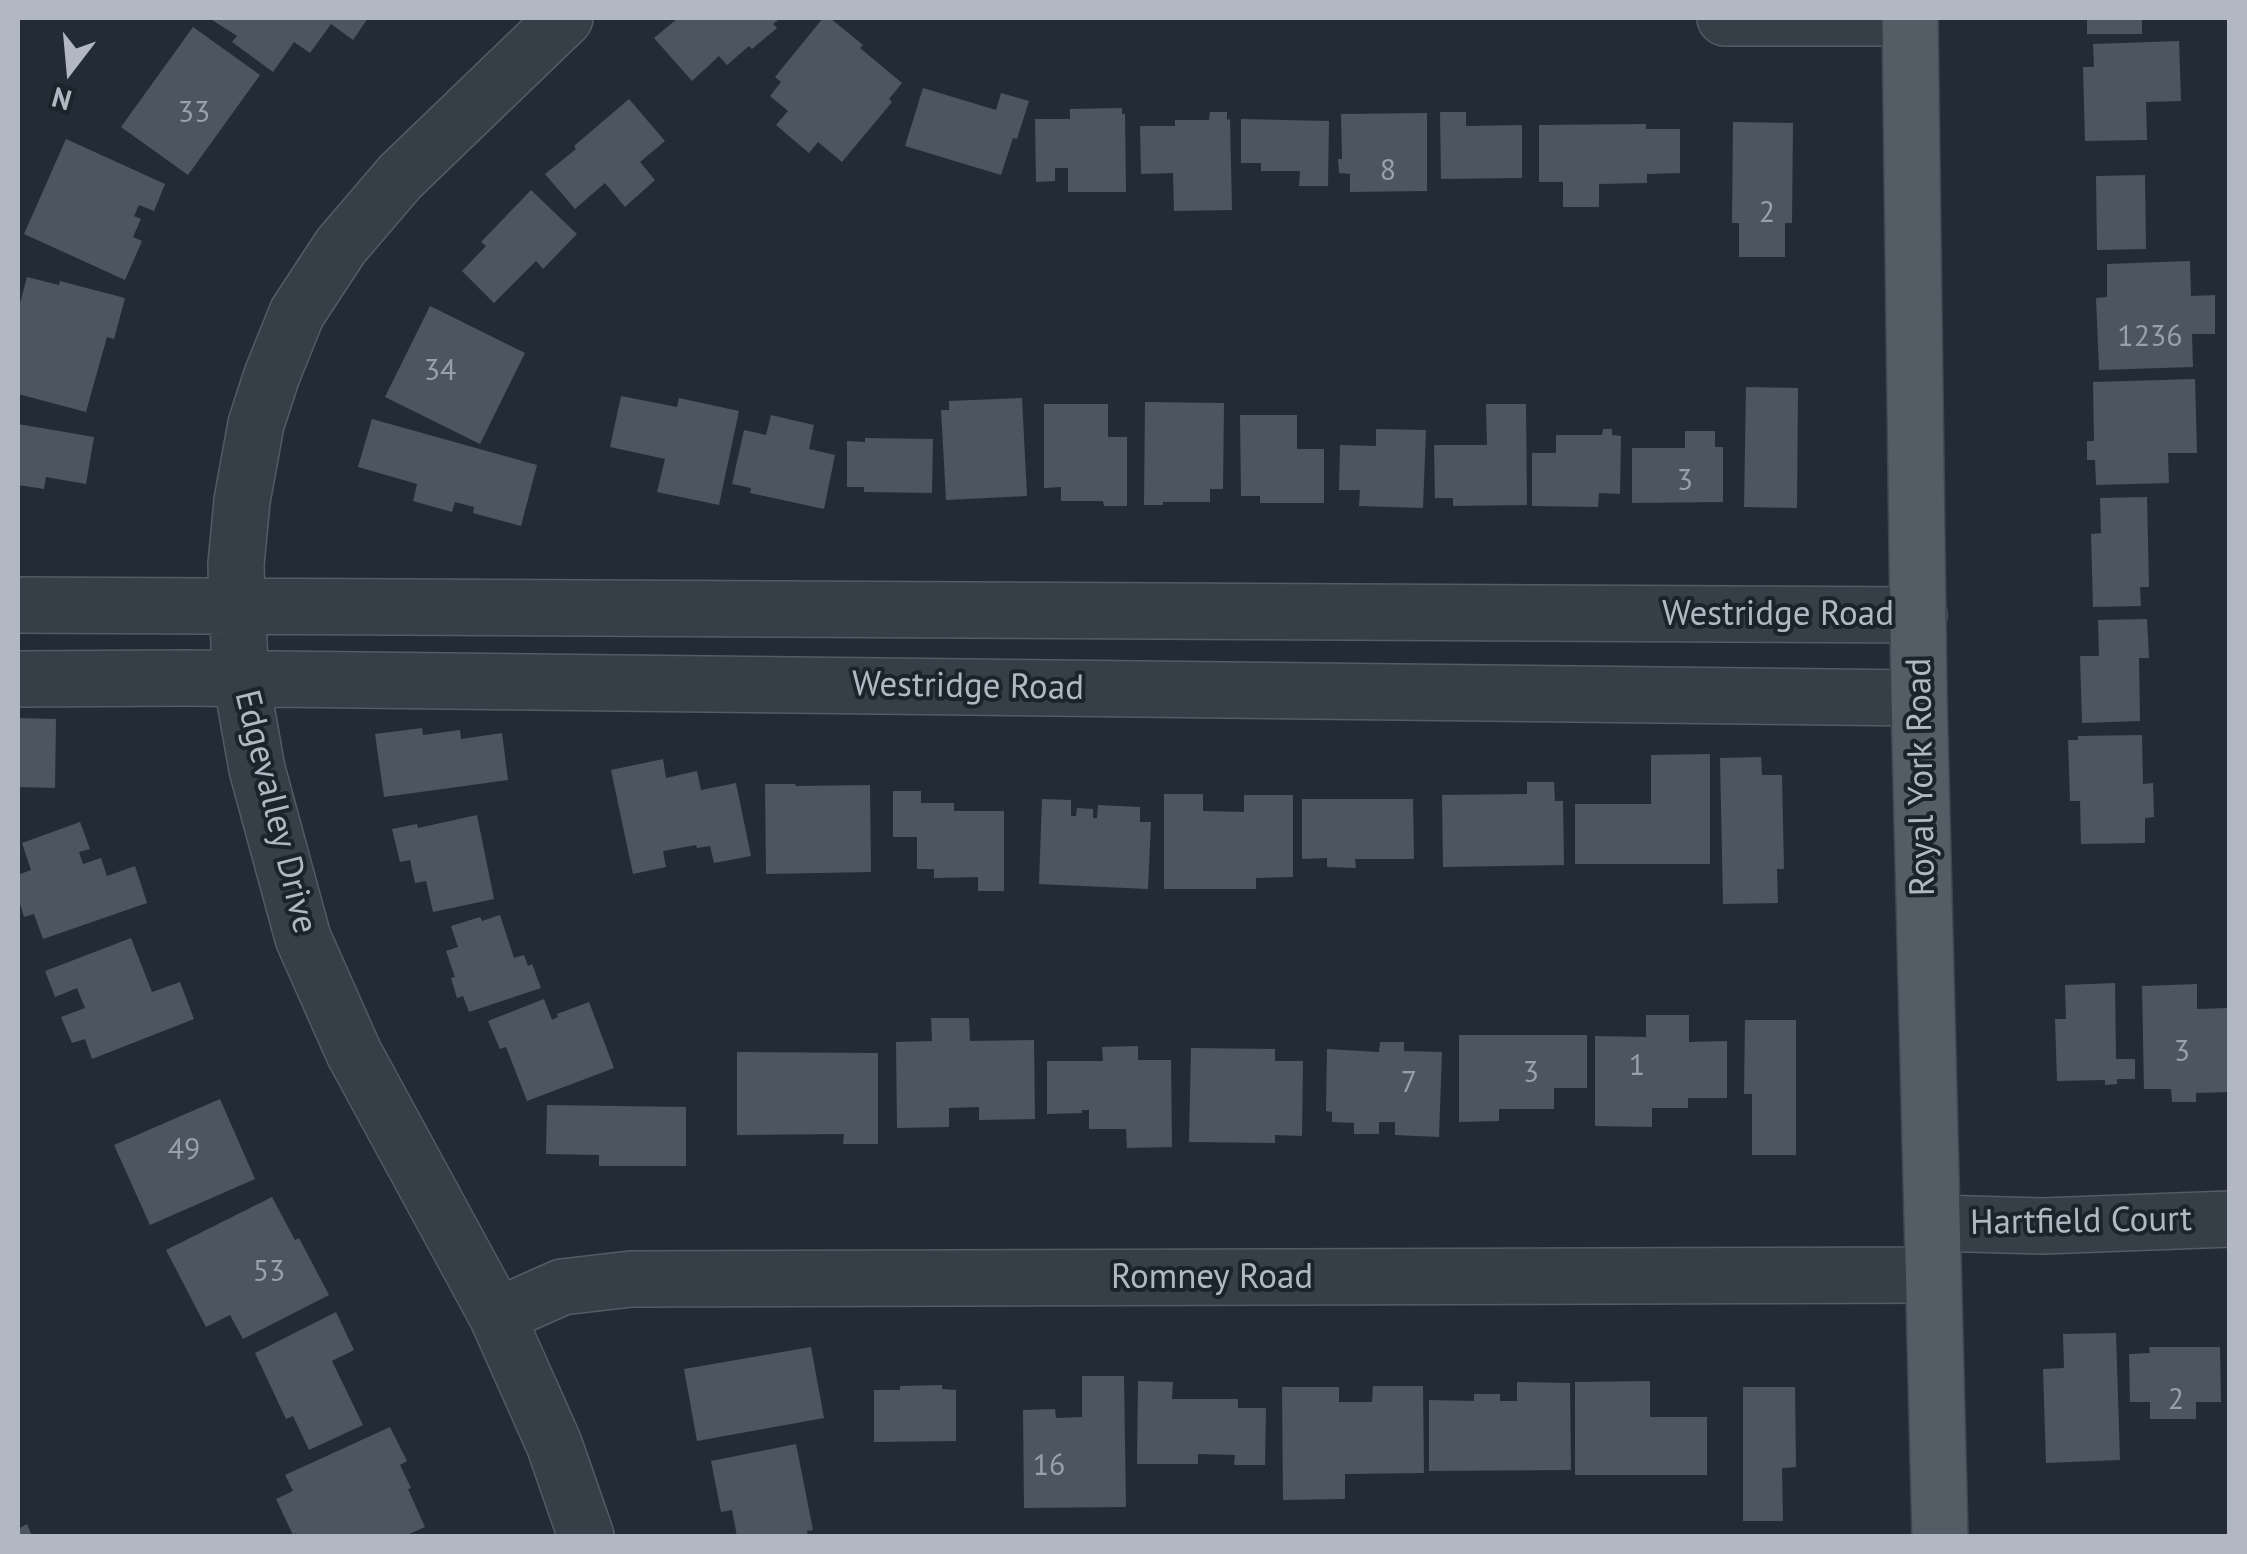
<!DOCTYPE html>
<html>
<head>
<meta charset="utf-8">
<style>
  body { margin:0 }
  #map { position:relative; width:2247px; height:1554px; overflow:hidden; background:#232c36; font-family:"PT Sans",sans-serif }
  canvas { display:block }
  .frame { position:absolute; inset:0; border:20px solid #b1b8c3; pointer-events:none }
  .north { position:absolute; left:20px; top:20px; width:100px; height:100px; -webkit-text-stroke:8px #1b232b; paint-order:stroke; rotate:196deg; font-size:28px; font-weight:700; line-height:40px; text-align:center; color:#b1b8c3 }
  .north::after { content:''; display:block; margin:auto; width:35px; height:45px; background:#b1b8c3; clip-path:polygon(50% 0,100% 100%,50% 72%,0 100%) }
</style>
</head>
<body>
<div id="map">
<canvas width="2247" height="1554"></canvas>
<div class="frame"></div>
<div class="north">N</div>
</div>
<script>
const c = document.querySelector('canvas').getContext('2d');
c.lineJoin = 'round';
function paint(path, color) { c.fillStyle = color; c.fill(path, 'evenodd'); }
const shape = rows => new Path2D(rows.map(r => 'M' + r).join(''));
function stroke(path, color, width, dash) { c.strokeStyle = color; c.lineWidth = width; c.lineCap = dash ? 'butt' : 'round'; c.setLineDash(dash || []); c.stroke(path); }
function drawText(font, color, halo, rows, align = 'center') {
  c.font = font + ' "PT Sans",sans-serif'; c.lineWidth = 8; c.setLineDash([]); c.textBaseline = 'middle'; c.strokeStyle = halo; c.fillStyle = color; for (const [text, x, y, turn = 0] of rows) {
    c.save(); c.translate(x, y); c.rotate((+turn || 0) * Math.PI / 180); c.textAlign = isNaN(turn) ? turn : align; if (halo) c.strokeText(text, 0, 0); c.fillText(text, 0, 0); c.restore();
  }
}
paint(shape([
  [209,18,368,18,353,40,331,24,310,53,294,42,273,72,232,42,237,36],
  [678,18,781,18,773,24,777,28,752,49,749,46,727,65,719,56,692,81,654,38],
  [823,18,830,18,863,45,860,48,902,83,889,99,892,102,842,162,818,142,809,153,776,125,788,111,770,96,781,82,775,77],
  [2087,18,2142,18,2142,34,2087,34],
  [193,27,260,75,188,175,121,127],
  [2179,41,2181,101,2146,102,2147,140,2085,141,2083,67,2094,67,2093,44],
  [923,88,996,110,1001,93,1029,101,1017,139,1013,138,1001,175,905,146],
  [629,99,665,141,640,162,655,180,625,207,605,183,575,209,545,174,576,149,574,146],
  [1122,108,1122,114,1125,114,1126,192,1068,192,1068,168,1055,168,1055,181,1036,182,1035,119,1070,119,1070,109],
  [1210,112,1227,112,1227,120,1230,119,1232,210,1174,211,1173,173,1141,174,1140,126,1175,126,1175,120,1209,120],
  [1440,112,1466,112,1466,126,1522,125,1522,178,1441,179],
  [1427,113,1427,191,1350,192,1350,174,1339,173,1338,159,1342,159,1341,114],
  [1241,119,1329,121,1328,186,1299,186,1300,171,1261,171,1261,163,1241,163],
  [1733,122,1793,123,1792,223,1785,223,1785,257,1739,257,1739,223,1732,223],
  [1646,124,1646,129,1680,129,1680,173,1647,174,1647,183,1599,184,1599,207,1563,207,1563,182,1539,182,1539,125],
  [66,139,165,184,154,211,139,205,134,216,141,219,133,237,142,241,125,280,24,234],
  [2145,175,2146,249,2097,250,2096,176],
  [531,190,577,234,543,269,536,261,494,303,462,271,486,246,481,242],
  [2190,261,2191,296,2215,295,2215,334,2192,334,2193,367,2099,370,2096,298,2107,297,2107,264],
  [27,277,59,285,60,281,125,298,114,339,107,337,86,412,18,394,18,311],
  [430,306,525,353,480,444,385,397],
  [2195,379,2197,453,2168,453,2169,483,2096,485,2095,460,2087,460,2087,441,2094,441,2093,382],
  [1746,387,1798,388,1797,508,1744,507],
  [621,396,677,407,679,398,739,411,719,505,657,492,665,459,610,447],
  [1022,398,1027,496,946,500,941,410,949,410,949,401],
  [1145,402,1224,403,1223,489,1210,489,1210,502,1163,502,1163,505,1144,505],
  [1044,404,1108,404,1108,437,1127,437,1127,506,1104,506,1103,501,1061,501,1061,487,1044,488],
  [1486,404,1526,404,1527,505,1453,506,1453,498,1435,498,1434,445,1487,445],
  [771,415,814,425,809,449,835,455,824,509,750,493,751,488,732,484,744,430,766,435],
  [1240,415,1297,415,1297,449,1324,449,1324,503,1260,503,1260,496,1241,496],
  [372,419,537,465,521,526,473,513,474,507,455,502,452,512,413,501,417,484,358,467],
  [18,424,94,437,86,484,46,477,44,489,18,485],
  [1376,429,1426,430,1423,508,1359,506,1360,490,1339,490,1340,445,1376,446],
  [1603,429,1612,429,1612,435,1621,436,1620,494,1599,493,1598,507,1532,506,1532,453,1556,453,1556,435,1602,435],
  [1685,431,1715,431,1715,447,1723,447,1723,502,1632,503,1632,448,1685,448],
  [865,438,933,439,932,493,864,492,864,487,847,487,847,441,865,442],
  [2147,497,2149,587,2140,587,2141,606,2093,607,2091,534,2101,533,2100,498],
  [2147,619,2149,658,2139,658,2140,721,2082,723,2080,656,2099,656,2098,620],
  [18,718,56,719,55,788,18,787],
  [422,728,423,735,460,730,461,739,502,733,508,780,384,797,375,734],
  [2142,735,2143,784,2153,783,2154,817,2145,818,2145,843,2081,844,2080,801,2070,801,2068,740,2078,740,2078,736],
  [1710,754,1710,864,1575,864,1575,804,1651,804,1651,755],
  [1761,757,1762,775,1782,775,1784,869,1777,869,1778,903,1723,904,1720,758],
  [663,759,666,778,697,771,701,790,736,783,751,856,714,863,710,846,697,848,696,845,663,851,666,867,633,874,611,770],
  [1527,782,1554,782,1555,801,1563,801,1564,865,1443,867,1442,795,1527,794],
  [765,784,795,784,796,786,870,785,871,872,766,874],
  [893,791,921,791,921,803,954,803,954,811,1004,811,1004,891,978,891,978,877,934,878,934,869,917,869,917,837,893,837],
  [1164,794,1203,794,1203,811,1244,812,1244,795,1293,795,1293,877,1256,878,1256,889,1164,889],
  [1042,799,1071,800,1071,816,1076,816,1077,808,1093,809,1093,818,1097,818,1098,805,1140,807,1140,822,1151,822,1148,889,1039,884],
  [1302,799,1413,799,1414,859,1355,859,1356,868,1327,867,1327,858,1302,859],
  [477,815,494,899,433,912,426,881,415,883,410,860,400,862,392,829,417,824,418,828],
  [80,822,90,849,79,852,83,864,101,858,107,876,135,866,147,903,43,939,34,914,24,917,18,897,18,875,31,870,22,843],
  [500,915,514,958,524,955,528,966,532,964,541,988,469,1012,463,996,457,998,451,978,455,977,446,951,458,947,451,926,480,917,482,921],
  [131,938,152,992,180,982,194,1019,92,1059,85,1039,72,1043,61,1017,85,1008,77,988,55,997,45,971],
  [2115,983,2116,1059,2135,1059,2135,1079,2117,1079,2117,1084,2105,1085,2105,1080,2057,1081,2055,1019,2066,1019,2065,985],
  [2197,984,2197,1009,2229,1008,2230,1092,2196,1093,2196,1102,2172,1102,2171,1089,2144,1089,2142,986],
  [544,999,552,1020,558,1017,557,1014,589,1002,614,1068,527,1101,506,1047,500,1049,488,1021],
  [1646,1015,1689,1015,1689,1042,1727,1041,1727,1098,1688,1098,1688,1108,1652,1108,1652,1127,1595,1126,1595,1036,1646,1037],
  [931,1018,969,1018,970,1041,1034,1040,1035,1119,979,1120,979,1107,949,1108,949,1127,897,1128,896,1042,932,1041],
  [1745,1020,1796,1020,1796,1155,1752,1155,1752,1094,1744,1094],
  [1459,1035,1587,1035,1587,1088,1554,1088,1554,1109,1499,1109,1499,1121,1459,1122],
  [1380,1042,1404,1042,1404,1051,1442,1052,1439,1137,1395,1135,1395,1122,1379,1122,1379,1134,1354,1134,1354,1123,1332,1122,1332,1112,1326,1111,1327,1049,1379,1052],
  [1138,1046,1138,1060,1171,1060,1172,1147,1127,1148,1126,1129,1089,1129,1089,1110,1082,1110,1082,1113,1047,1114,1047,1061,1103,1061,1102,1047],
  [1191,1048,1275,1049,1275,1061,1303,1061,1302,1136,1275,1135,1275,1143,1189,1142],
  [737,1052,878,1053,878,1144,843,1144,844,1134,737,1135],
  [220,1099,255,1179,150,1225,114,1145],
  [547,1105,686,1107,686,1166,599,1166,599,1155,546,1154],
  [272,1197,295,1240,299,1238,329,1295,243,1339,230,1315,206,1327,166,1250],
  [336,1312,354,1350,332,1361,363,1425,309,1450,293,1416,286,1419,255,1353],
  [2116,1333,2120,1460,2046,1463,2043,1369,2064,1368,2063,1334],
  [811,1347,824,1418,697,1441,684,1369],
  [2149,1347,2220,1347,2221,1402,2196,1402,2196,1419,2150,1419,2150,1402,2130,1402,2129,1354,2150,1353],
  [1082,1376,1124,1376,1126,1507,1024,1508,1023,1410,1055,1409,1056,1418,1082,1417],
  [1138,1381,1173,1382,1172,1399,1238,1399,1238,1408,1266,1408,1265,1465,1234,1465,1235,1455,1198,1454,1198,1464,1137,1464],
  [1650,1381,1650,1417,1707,1417,1707,1475,1575,1475,1575,1382],
  [1517,1382,1570,1383,1571,1470,1429,1471,1429,1400,1474,1401,1474,1394,1500,1394,1500,1401,1517,1401],
  [942,1385,942,1389,956,1390,956,1441,874,1442,874,1390,900,1390,900,1386],
  [1373,1386,1423,1386,1424,1473,1345,1474,1345,1499,1283,1500,1282,1387,1339,1387,1339,1402,1372,1402],
  [1743,1387,1795,1387,1796,1467,1782,1468,1783,1521,1743,1521],
  [390,1427,407,1461,400,1465,411,1488,408,1489,425,1527,405,1536,298,1536,296,1533,293,1535,276,1499,293,1491,285,1475],
  [796,1444,813,1530,807,1531,808,1536,737,1536,732,1510,721,1512,711,1461],
  [27,1524,32,1536,18,1536,18,1529]
]), '#4b5661');
const minor = shape([
  [565,18,400,177,341,246,297,313,272,375,256,424,242,501,236,564,237,607,241,679,257,769,303,938,354,1053,497,1316,554,1444,586,1536],
  [1725,18,1910,18],
  [18,605,1919,615],
  [18,679,187,678,1919,698],
  [1933,1223,2043,1226,2230,1219],
  [497,1316,562,1287,631,1279,1933,1275]
]);
const major = shape([
  [1910,18,1919,698,1940,1536]
]);
stroke(minor, '#545b64', 58);
stroke(major, '#3f4750', 58);
stroke(minor, '#363e47', 55);
stroke(major, '#545d66', 55);
drawText('30px', '#98a0aa', null, [
  ["33",194,113],
  ["8",1388,171],
  ["2",1767,213],
  ["1236",2150,337],
  ["34",440,371],
  ["3",1685,481],
  ["3",2182,1052],
  ["1",1637,1066],
  ["3",1531,1073],
  ["7",1409,1083],
  ["49",184,1150],
  ["53",269,1272],
  ["2",2176,1400],
  ["16",1049,1466]
]);
drawText('35px', '#b1b8c3', '#1b232b', [
  ["Westridge Road",1778,615],
  ["Westridge Road",968,687,1],
  ["Royal York Road",1922,777,-91],
  ["Edgevalley Drive",275,812,76],
  ["Hartfield Court",2081,1222,-1],
  ["Romney Road",1212,1278]
]);
</script>
</body>
</html>
